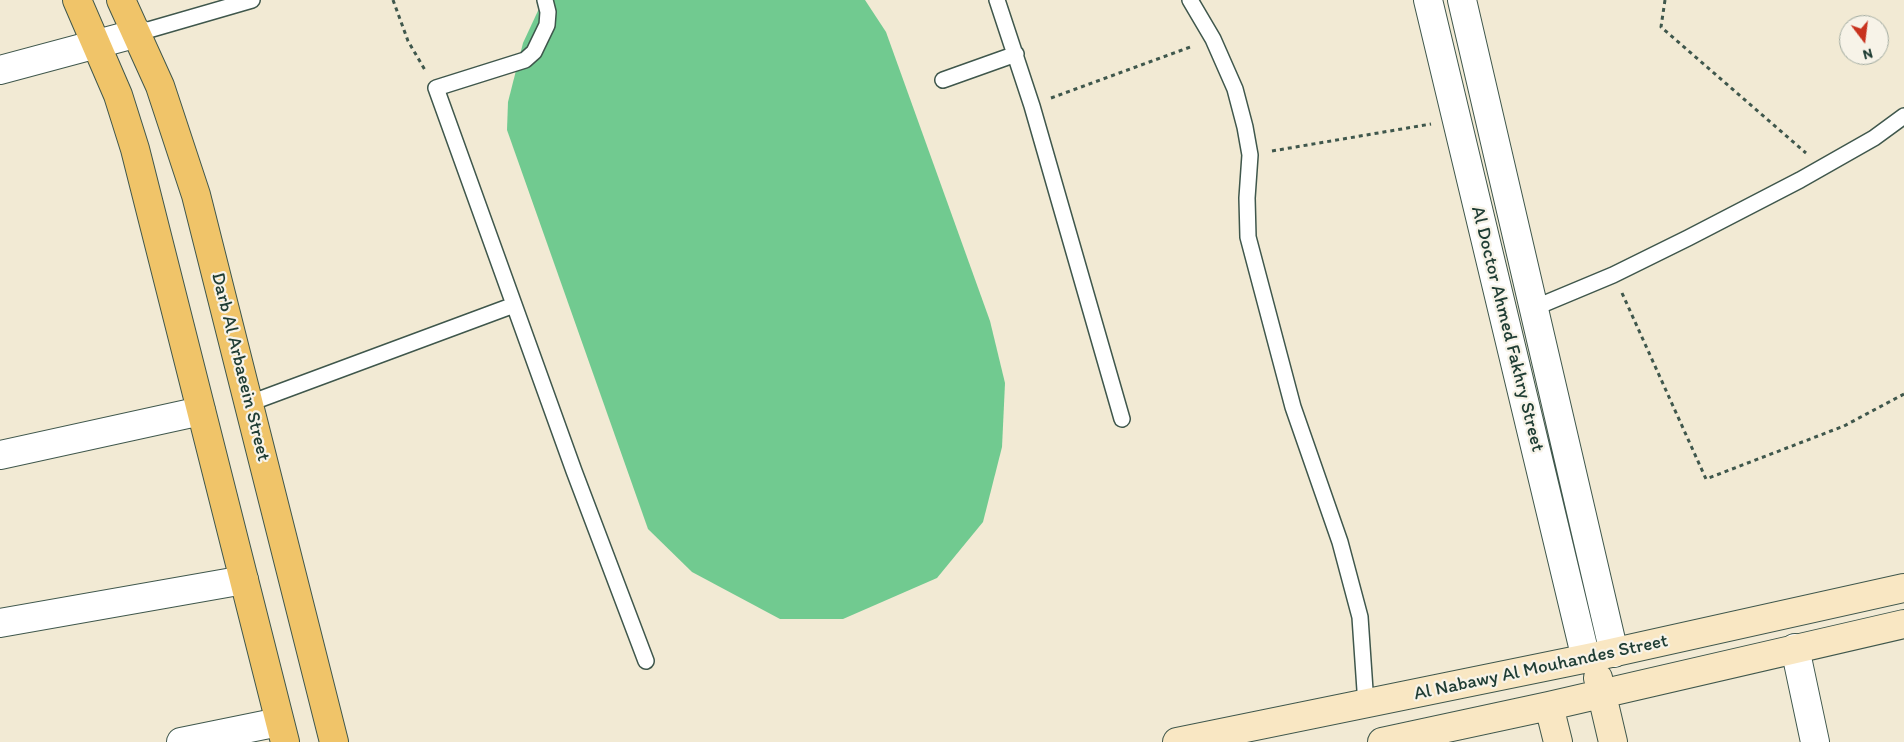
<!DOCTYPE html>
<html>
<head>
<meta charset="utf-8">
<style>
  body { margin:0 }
  #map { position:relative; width:1904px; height:742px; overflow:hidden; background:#f2ead4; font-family:Itim,sans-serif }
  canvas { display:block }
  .north { position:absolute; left:1839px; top:15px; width:50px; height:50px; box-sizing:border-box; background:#f7f3e8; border:1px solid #a1aaa0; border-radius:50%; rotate:165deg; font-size:14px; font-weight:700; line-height:20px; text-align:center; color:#1f3d34 }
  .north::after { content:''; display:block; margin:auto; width:18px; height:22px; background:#c8321e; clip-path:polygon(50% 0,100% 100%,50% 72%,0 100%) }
</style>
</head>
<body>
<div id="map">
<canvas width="1904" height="742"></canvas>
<div class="north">N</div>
</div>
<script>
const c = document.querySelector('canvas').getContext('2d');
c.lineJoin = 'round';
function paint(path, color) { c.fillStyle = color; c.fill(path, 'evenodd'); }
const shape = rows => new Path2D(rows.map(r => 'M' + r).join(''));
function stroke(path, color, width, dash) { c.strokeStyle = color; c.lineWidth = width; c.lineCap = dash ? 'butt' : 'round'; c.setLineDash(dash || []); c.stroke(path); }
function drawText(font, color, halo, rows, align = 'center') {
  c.font = font + ' Itim,sans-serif'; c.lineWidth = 4.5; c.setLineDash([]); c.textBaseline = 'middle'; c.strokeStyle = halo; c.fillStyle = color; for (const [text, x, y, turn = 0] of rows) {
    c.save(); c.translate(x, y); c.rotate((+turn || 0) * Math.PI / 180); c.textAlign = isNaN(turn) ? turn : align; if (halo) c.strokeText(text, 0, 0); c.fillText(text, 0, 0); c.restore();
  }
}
paint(shape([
  [543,0,865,0,886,32,990,321,1005,383,1002,447,983,522,937,578,843,619,780,619,692,572,648,529,507,130,508,102,523,43]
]), '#71ca90');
const lane = shape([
  [545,0,548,12,547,25,534,52,525,60,436,88,574,471,646,661],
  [997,0,1032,106,1122,419],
  [1190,0,1213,39,1235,89,1245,127,1250,155,1247,198,1248,237,1293,407,1340,542,1360,617,1366,705],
  [138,33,252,0],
  [943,80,1016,54],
  [1534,308,1613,275,1688,238,1800,180,1874,138,1904,116],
  [250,403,514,305]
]);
const street = shape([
  [1428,0,1586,659],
  [1462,0,1614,653],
  [0,70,138,33],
  [0,455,201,411],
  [0,623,244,580],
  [1795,648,1815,742],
  [181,742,279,722]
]);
const secondary = shape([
  [1598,678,1613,742],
  [1549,706,1558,742],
  [1177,742,1593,657,1904,588],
  [1382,742,1549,706,1904,624]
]);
const highway = shape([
  [77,0,118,95,135,149,285,742],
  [121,0,160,86,196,195,334,742]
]);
stroke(lane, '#3f574c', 18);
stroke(street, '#3f574c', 30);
stroke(secondary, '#3f574c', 30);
stroke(highway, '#3f574c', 30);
stroke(shape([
  [393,0,408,41,425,70],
  [1665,0,1661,27,1806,153],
  [1051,98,1193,46],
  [1272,151,1431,124],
  [1622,293,1706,479,1844,426,1904,394]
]), '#3f574c', 3, [4, 4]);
stroke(lane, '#fff', 15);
stroke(street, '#fff', 28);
stroke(secondary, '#f9e7c3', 28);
stroke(highway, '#f0c469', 28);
drawText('19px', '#1f3d34', '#f7f3e8', [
  ["Al Doctor Ahmed Fakhry Street",1507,329,76],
  ["Darb Al Arbaeein Street",240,367,76],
  ["Al Nabawy Al Mouhandes Street",1541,668,-12]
]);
</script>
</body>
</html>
